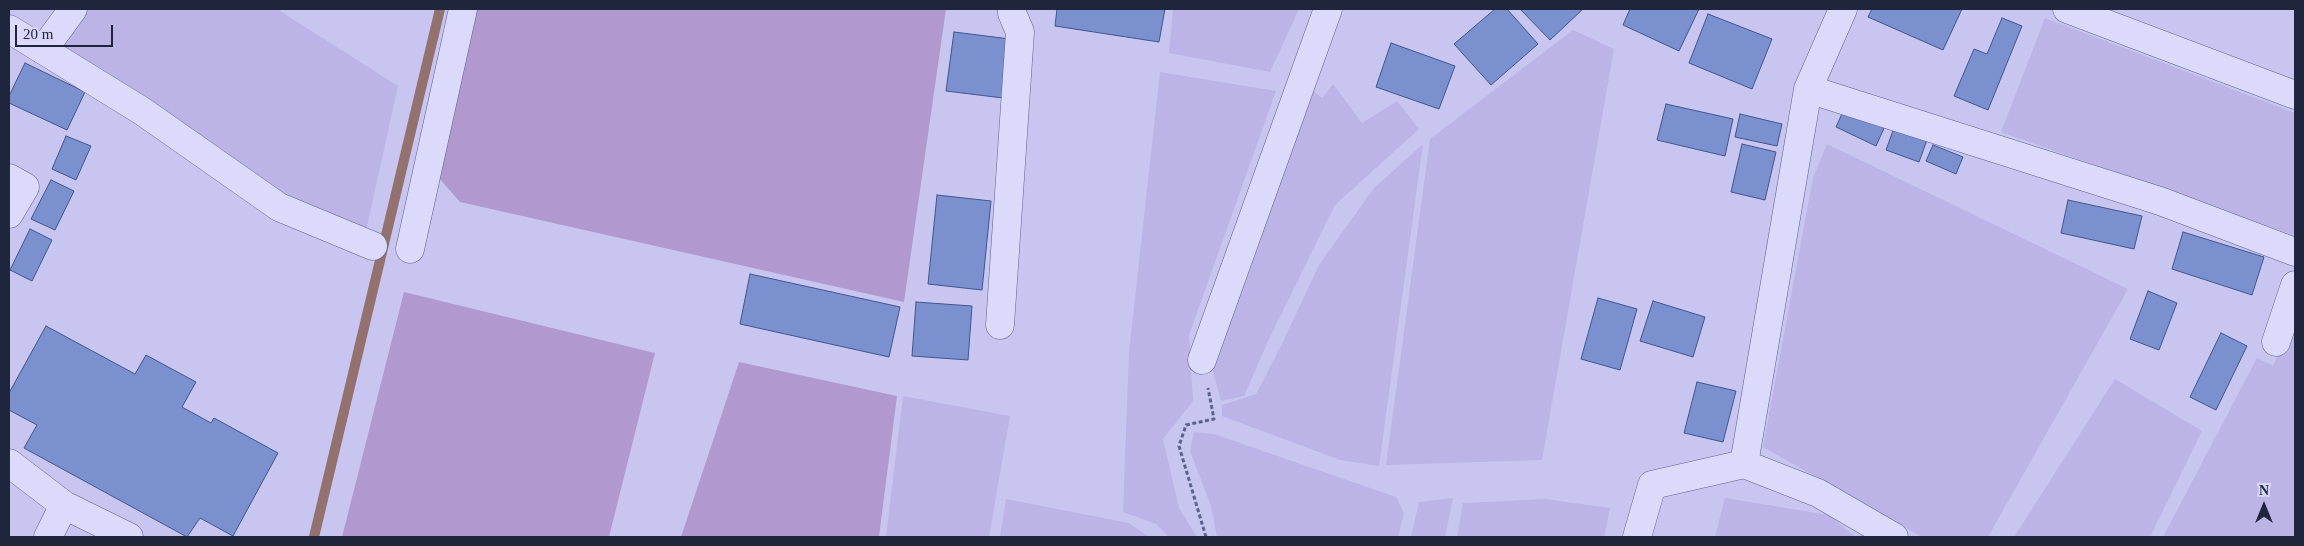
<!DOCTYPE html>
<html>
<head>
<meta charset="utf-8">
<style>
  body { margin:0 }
  #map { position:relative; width:2304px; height:546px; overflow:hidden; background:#c8c6f0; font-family:Georgia,serif }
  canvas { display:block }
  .frame { position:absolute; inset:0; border:10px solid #1f253c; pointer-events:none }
  .north { position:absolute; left:2239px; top:481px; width:50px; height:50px; -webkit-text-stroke:4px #d8d6f7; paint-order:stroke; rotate:0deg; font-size:14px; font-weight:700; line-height:20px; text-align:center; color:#1f253c }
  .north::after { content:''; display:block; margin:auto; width:18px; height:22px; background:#1f253c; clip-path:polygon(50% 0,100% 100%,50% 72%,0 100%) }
  .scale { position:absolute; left:15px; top:25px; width:98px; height:22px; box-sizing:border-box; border:2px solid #1f253c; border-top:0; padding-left:6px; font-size:15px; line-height:18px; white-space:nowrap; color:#1f253c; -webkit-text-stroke:4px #d8d6f7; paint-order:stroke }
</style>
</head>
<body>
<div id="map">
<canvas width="2304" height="546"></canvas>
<div class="frame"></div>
<div class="north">N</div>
<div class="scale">20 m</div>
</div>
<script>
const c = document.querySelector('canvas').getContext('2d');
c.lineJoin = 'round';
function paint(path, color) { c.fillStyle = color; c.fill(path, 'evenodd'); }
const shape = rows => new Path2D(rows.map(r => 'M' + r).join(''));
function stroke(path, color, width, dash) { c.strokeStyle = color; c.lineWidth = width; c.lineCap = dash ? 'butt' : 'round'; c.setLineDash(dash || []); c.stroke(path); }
paint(shape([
  [83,9,277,9,398,86,366,231,276,198,57,47],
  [1173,9,1299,9,1270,72,1169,53],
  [2045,18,2295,113,2295,230,2293,235,2001,132],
  [1573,30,1614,49,1542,460,1386,465,1430,139],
  [1160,72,1276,91,1189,335,1193,401,1163,439,1179,508,1197,537,1169,537,1156,524,1123,512,1129,352],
  [1333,84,1362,123,1397,101,1419,129,1335,205,1269,339,1244,396,1221,401,1213,371,1242,283,1293,148,1312,90,1322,98],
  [1423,144,1379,466,1340,460,1222,416,1222,405,1256,394,1280,348,1319,265,1374,188],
  [1827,144,2128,289,1988,537,1922,537,1763,447,1813,178],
  [2295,317,2295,537,2163,537,2257,358,2273,366],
  [2115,379,2202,431,2150,537,2014,537],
  [903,396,1010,416,989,537,886,537],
  [1194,432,1214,434,1396,497,1404,513,1398,537,1217,537,1211,506,1190,451],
  [1453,498,1445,537,1411,537,1419,502],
  [1725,498,1829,515,1855,537,1715,537],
  [1006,499,1129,523,1149,537,1000,537],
  [1545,499,1610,508,1604,537,1457,537,1463,503]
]), '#bcb3e6');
paint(shape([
  [475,9,946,9,904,302,460,202,438,177],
  [404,292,655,353,609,537,342,537],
  [739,362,897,396,879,537,681,537]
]), '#b199cf');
stroke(shape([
  [314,537,440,9]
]), '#92716e', 10);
const building = shape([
  [1057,9,1165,9,1159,42,1055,26,1057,9],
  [1495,9,1507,9,1538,44,1491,85,1454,44,1495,9],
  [1520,9,1583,9,1550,40,1520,9],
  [1630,9,1699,9,1679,51,1623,25,1630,9],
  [1872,9,1962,9,1943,50,1868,17,1872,9],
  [1708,14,1772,39,1752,89,1689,63,1708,14],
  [2002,18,2022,26,1988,110,1954,96,1974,49,1987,54,2002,18],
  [954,32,1010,39,1003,98,946,91,954,32],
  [1391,43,1455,66,1439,109,1376,87,1391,43],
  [25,63,85,92,67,130,9,103,9,96,25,63],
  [1666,104,1733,119,1725,156,1657,140,1666,104],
  [1845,107,1885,126,1876,146,1836,127,1845,107],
  [1740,114,1782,124,1777,146,1735,137,1740,114],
  [1894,128,1927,140,1919,162,1886,150,1894,128],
  [66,136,91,146,76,180,52,169,66,136],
  [1742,144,1776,152,1765,200,1731,192,1742,144],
  [1933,145,1963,157,1956,174,1926,161,1933,145],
  [51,180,74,191,55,230,31,219,51,180],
  [937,195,991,201,982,290,928,284,937,195],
  [2068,200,2142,216,2134,249,2061,233,2068,200],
  [30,229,52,240,32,281,10,270,30,229],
  [2183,232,2264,257,2252,295,2172,269,2183,232],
  [750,274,900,307,889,357,740,324,750,274],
  [2148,291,2177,303,2159,350,2130,339,2148,291],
  [1598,298,1637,309,1620,370,1581,359,1598,298],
  [1653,301,1705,317,1693,357,1640,341,1653,301],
  [916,302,972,306,968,360,912,356,916,302],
  [46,326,135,374,146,355,196,382,182,407,211,423,214,418,278,453,233,536,200,518,187,537,24,448,37,425,9,410,9,393,46,326],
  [2221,333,2247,346,2216,410,2190,397,2221,333],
  [1697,382,1736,391,1723,442,1684,433,1697,382]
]);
paint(building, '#7b90cf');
stroke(building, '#40558c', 1);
const minor = shape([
  [2067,9,2295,95],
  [9,29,142,111,279,207,373,246],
  [43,50,73,9],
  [1808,89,2160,201,2295,252],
  [9,178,25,187,9,214],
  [410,249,463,9],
  [1000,325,1020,32,1012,13,1012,9],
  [2276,342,2295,285],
  [1202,360,1328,9],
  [9,463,64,505,129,537],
  [1744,464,1818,493,1894,537],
  [48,537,64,505],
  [1637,537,1652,485,1744,464,1808,89,1843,9]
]);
stroke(minor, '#5b628c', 29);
stroke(shape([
  [1206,537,1179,446,1186,425,1214,419,1208,388]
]), '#5b628c', 3, [4, 2.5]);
stroke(minor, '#dbdafa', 28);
</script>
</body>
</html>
